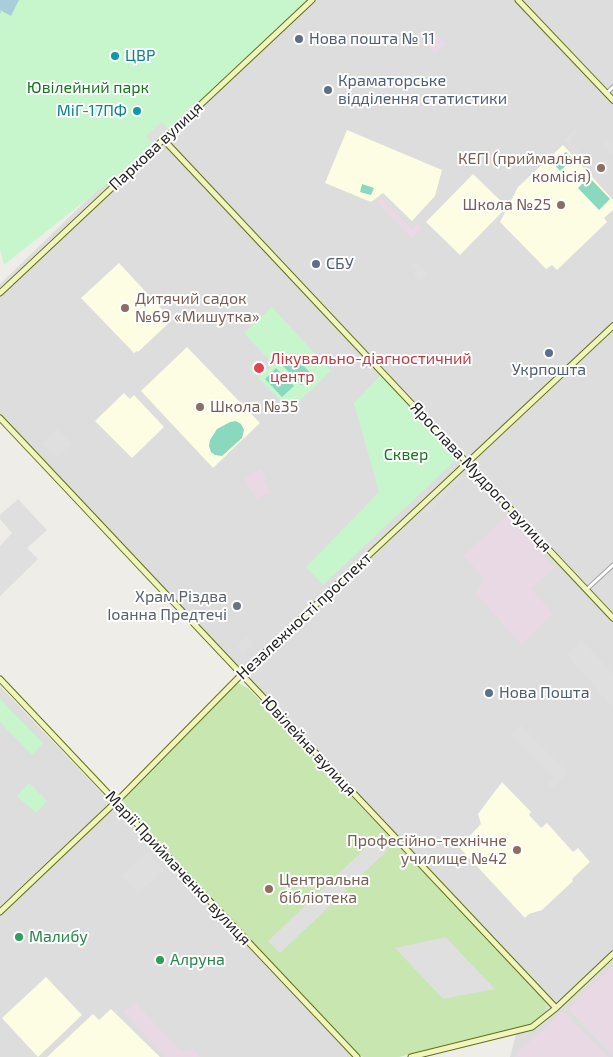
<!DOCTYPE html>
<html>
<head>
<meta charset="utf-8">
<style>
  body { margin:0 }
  canvas { display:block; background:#efede7 }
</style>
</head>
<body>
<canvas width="613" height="1057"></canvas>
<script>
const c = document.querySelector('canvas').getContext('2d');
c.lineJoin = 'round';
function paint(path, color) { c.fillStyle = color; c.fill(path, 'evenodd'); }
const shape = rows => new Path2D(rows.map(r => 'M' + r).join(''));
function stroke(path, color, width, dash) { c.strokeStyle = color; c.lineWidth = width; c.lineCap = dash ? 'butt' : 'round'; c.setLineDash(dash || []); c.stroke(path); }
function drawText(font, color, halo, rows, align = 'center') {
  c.font = font + ' "Exo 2",sans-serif'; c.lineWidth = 4; c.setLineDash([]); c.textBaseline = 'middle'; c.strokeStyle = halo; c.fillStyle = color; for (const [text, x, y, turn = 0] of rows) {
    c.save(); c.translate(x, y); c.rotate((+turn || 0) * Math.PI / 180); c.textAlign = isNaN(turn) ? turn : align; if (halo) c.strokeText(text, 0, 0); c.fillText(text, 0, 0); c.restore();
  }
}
paint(shape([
  [294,0,613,0,613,1057,510,1057,525,1000,431,876,193,622,111,541,0,415,0,284],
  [0,686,178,873,353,1057,0,1057]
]), '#ddd');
paint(shape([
  [435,32,446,44,435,54,424,42],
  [381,197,412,229,417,224,422,229,412,239,376,202],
  [261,469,267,479,263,481,270,492,256,500,244,479],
  [507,516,555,568,531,589,553,613,521,645,475,593,480,587,483,578,463,555],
  [613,966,613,1056,568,1009],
  [136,1003,181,1051,194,1049,200,1057,165,1057,123,1012],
  [562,1011,608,1057,513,1057]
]), '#e8d9e5');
paint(shape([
  [347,130,442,170,435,196,412,221,383,193,371,202,325,183],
  [563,145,613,200,613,210,604,218,607,222,557,270,552,265,546,269,500,222,518,187],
  [473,174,507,207,460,255,426,222],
  [119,263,172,320,138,352,137,351,134,353,81,298],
  [187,347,260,423,213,468,141,391],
  [124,393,130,399,134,395,164,427,132,458,95,421],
  [502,782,531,812,529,815,541,828,547,823,573,852,578,848,590,862,572,879,573,881,542,910,529,914,525,918,459,847,481,824,478,814],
  [46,977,82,1015,38,1057,2,1018],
  [111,1009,160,1057,47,1057,93,1014,99,1020]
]), '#fcfde2');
paint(shape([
  [238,683,248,688,544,999,546,1007,545,1013,535,1022,525,1026,399,1057,363,1057,360,1055,125,808,123,802,124,798]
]), '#c8e6b0');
paint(shape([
  [0,0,306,0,153,147,4,265,0,250],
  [272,307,331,371,290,410,258,378,272,365,270,361,244,333],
  [381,375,458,458,323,585,306,567,379,492,354,403],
  [0,699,43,743,32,755,0,722],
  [29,783,47,801,36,813,17,796]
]), '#c7f6cd');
paint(shape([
  [566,152,573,159,560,171,553,163],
  [589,177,610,199,599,210,578,188],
  [362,184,374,188,371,195,360,192],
  [293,354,312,375,301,385,281,364],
  [276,368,294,386,282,397,265,379],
  [236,421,241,424,244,430,242,438,222,456,215,455,211,452,209,446,210,440,217,429,230,422]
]), '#8ad9be');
paint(shape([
  [162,122,169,130,153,144,146,136],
  [575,129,578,132,569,141,580,152,578,155,564,140],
  [608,137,613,142,613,155,602,144],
  [409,264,419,264,428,273,421,282,413,274,416,270],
  [58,429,72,444,56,458,42,443],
  [460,471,465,476,427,513,422,508],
  [18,499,47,530,27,548,38,559,0,596,0,546,12,533,0,519,0,515],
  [248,637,253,643,243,653,237,647,241,643,240,641],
  [582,640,613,674,613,708,566,654],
  [521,725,568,773,552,789,548,784,554,777,511,734],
  [376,838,388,850,348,888,336,876],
  [147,852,164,870,138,894,121,876],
  [335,877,347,890,280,953,268,941],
  [446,937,470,963,495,989,443,999,395,948]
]), '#dfdfdf');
paint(shape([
  [0,0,19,0,11,16,0,10]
]), '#aacdda');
stroke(shape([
  [0,13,1,11]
]), '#aacdda', 1);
const street = shape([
  [607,93,613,87],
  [586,590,613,565]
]);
const secondary = shape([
  [518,0,613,100],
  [163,139,613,618],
  [0,293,312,0],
  [0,418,556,1008],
  [0,679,357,1057],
  [0,912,122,796,242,674,613,326],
  [411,1057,532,1027,556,1008,613,954]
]);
stroke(street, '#a3a3a3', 5);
stroke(secondary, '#61700d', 7);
stroke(street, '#fff', 3);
stroke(secondary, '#f0f5bf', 5);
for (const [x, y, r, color] of [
  [299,39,5,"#5c6f8a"],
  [115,56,5,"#0f9aa8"],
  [328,90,5,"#5c6f8a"],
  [137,111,5,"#0f9aa8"],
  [601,168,5,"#8d6e63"],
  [561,205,5,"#8d6e63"],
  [316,264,5,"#5c6f8a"],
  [125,308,5,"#8d6e63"],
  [549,353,5,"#5c6f8a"],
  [259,368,6,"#e0444e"],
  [200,407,5,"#8d6e63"],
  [237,606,5,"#6b7280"],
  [489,693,5,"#5c6f8a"],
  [517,850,5,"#8d6e63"],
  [269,889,5,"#8d6e63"],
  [19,937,5,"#2e9e5b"],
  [160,960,5,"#2e9e5b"]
]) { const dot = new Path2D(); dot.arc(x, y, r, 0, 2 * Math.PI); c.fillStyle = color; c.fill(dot); stroke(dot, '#fff', 2); }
drawText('16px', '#4e5e75', '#fff', [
  ["Нова пошта № 11",309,39],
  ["Краматорське",338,81],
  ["відділення статистики",338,99],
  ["СБУ",326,264],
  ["Укрпошта",549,370,"center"],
  ["Нова Пошта",499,693]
], 'left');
drawText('16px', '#0d838f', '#fff', [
  ["ЦВР",125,56],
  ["МіГ-17ПФ",127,111,"right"]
], 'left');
drawText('16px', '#147720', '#fff', [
  ["Ювілейний парк",88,88],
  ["Сквер",406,455]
]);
drawText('16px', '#1f1f1f', '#fff', [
  ["Паркова вулиця",156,146,-43],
  ["Ярослава Мудрого вулиця",481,477,47],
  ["Незалежності проспект",304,616,-43],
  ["Ювілейна вулиця",309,746,47],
  ["Марії Приймаченко вулиця",178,868,47]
]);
drawText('16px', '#785e54', '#fff', [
  ["КЕГІ (приймальна",591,159],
  ["комісія)",591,177],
  ["Школа №25",551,205],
  ["Дитячий садок",135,299,"left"],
  ["№69 «Мишутка»",135,317,"left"],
  ["Школа №35",210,407,"left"],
  ["Професійно-технічне",507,841],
  ["училище №42",507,859],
  ["Центральна",279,880,"left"],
  ["бібліотека",279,898,"left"]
], 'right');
drawText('16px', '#be3a42', '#fff', [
  ["Лікувально-діагностичний",270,359],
  ["центр",270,377]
], 'left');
drawText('16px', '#5b616d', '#fff', [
  ["Храм Різдва",227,597],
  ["Іоанна Предтечі",227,615]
], 'right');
drawText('16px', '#27864d', '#fff', [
  ["Малибу",29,937],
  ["Алруна",170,960]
], 'left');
</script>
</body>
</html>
